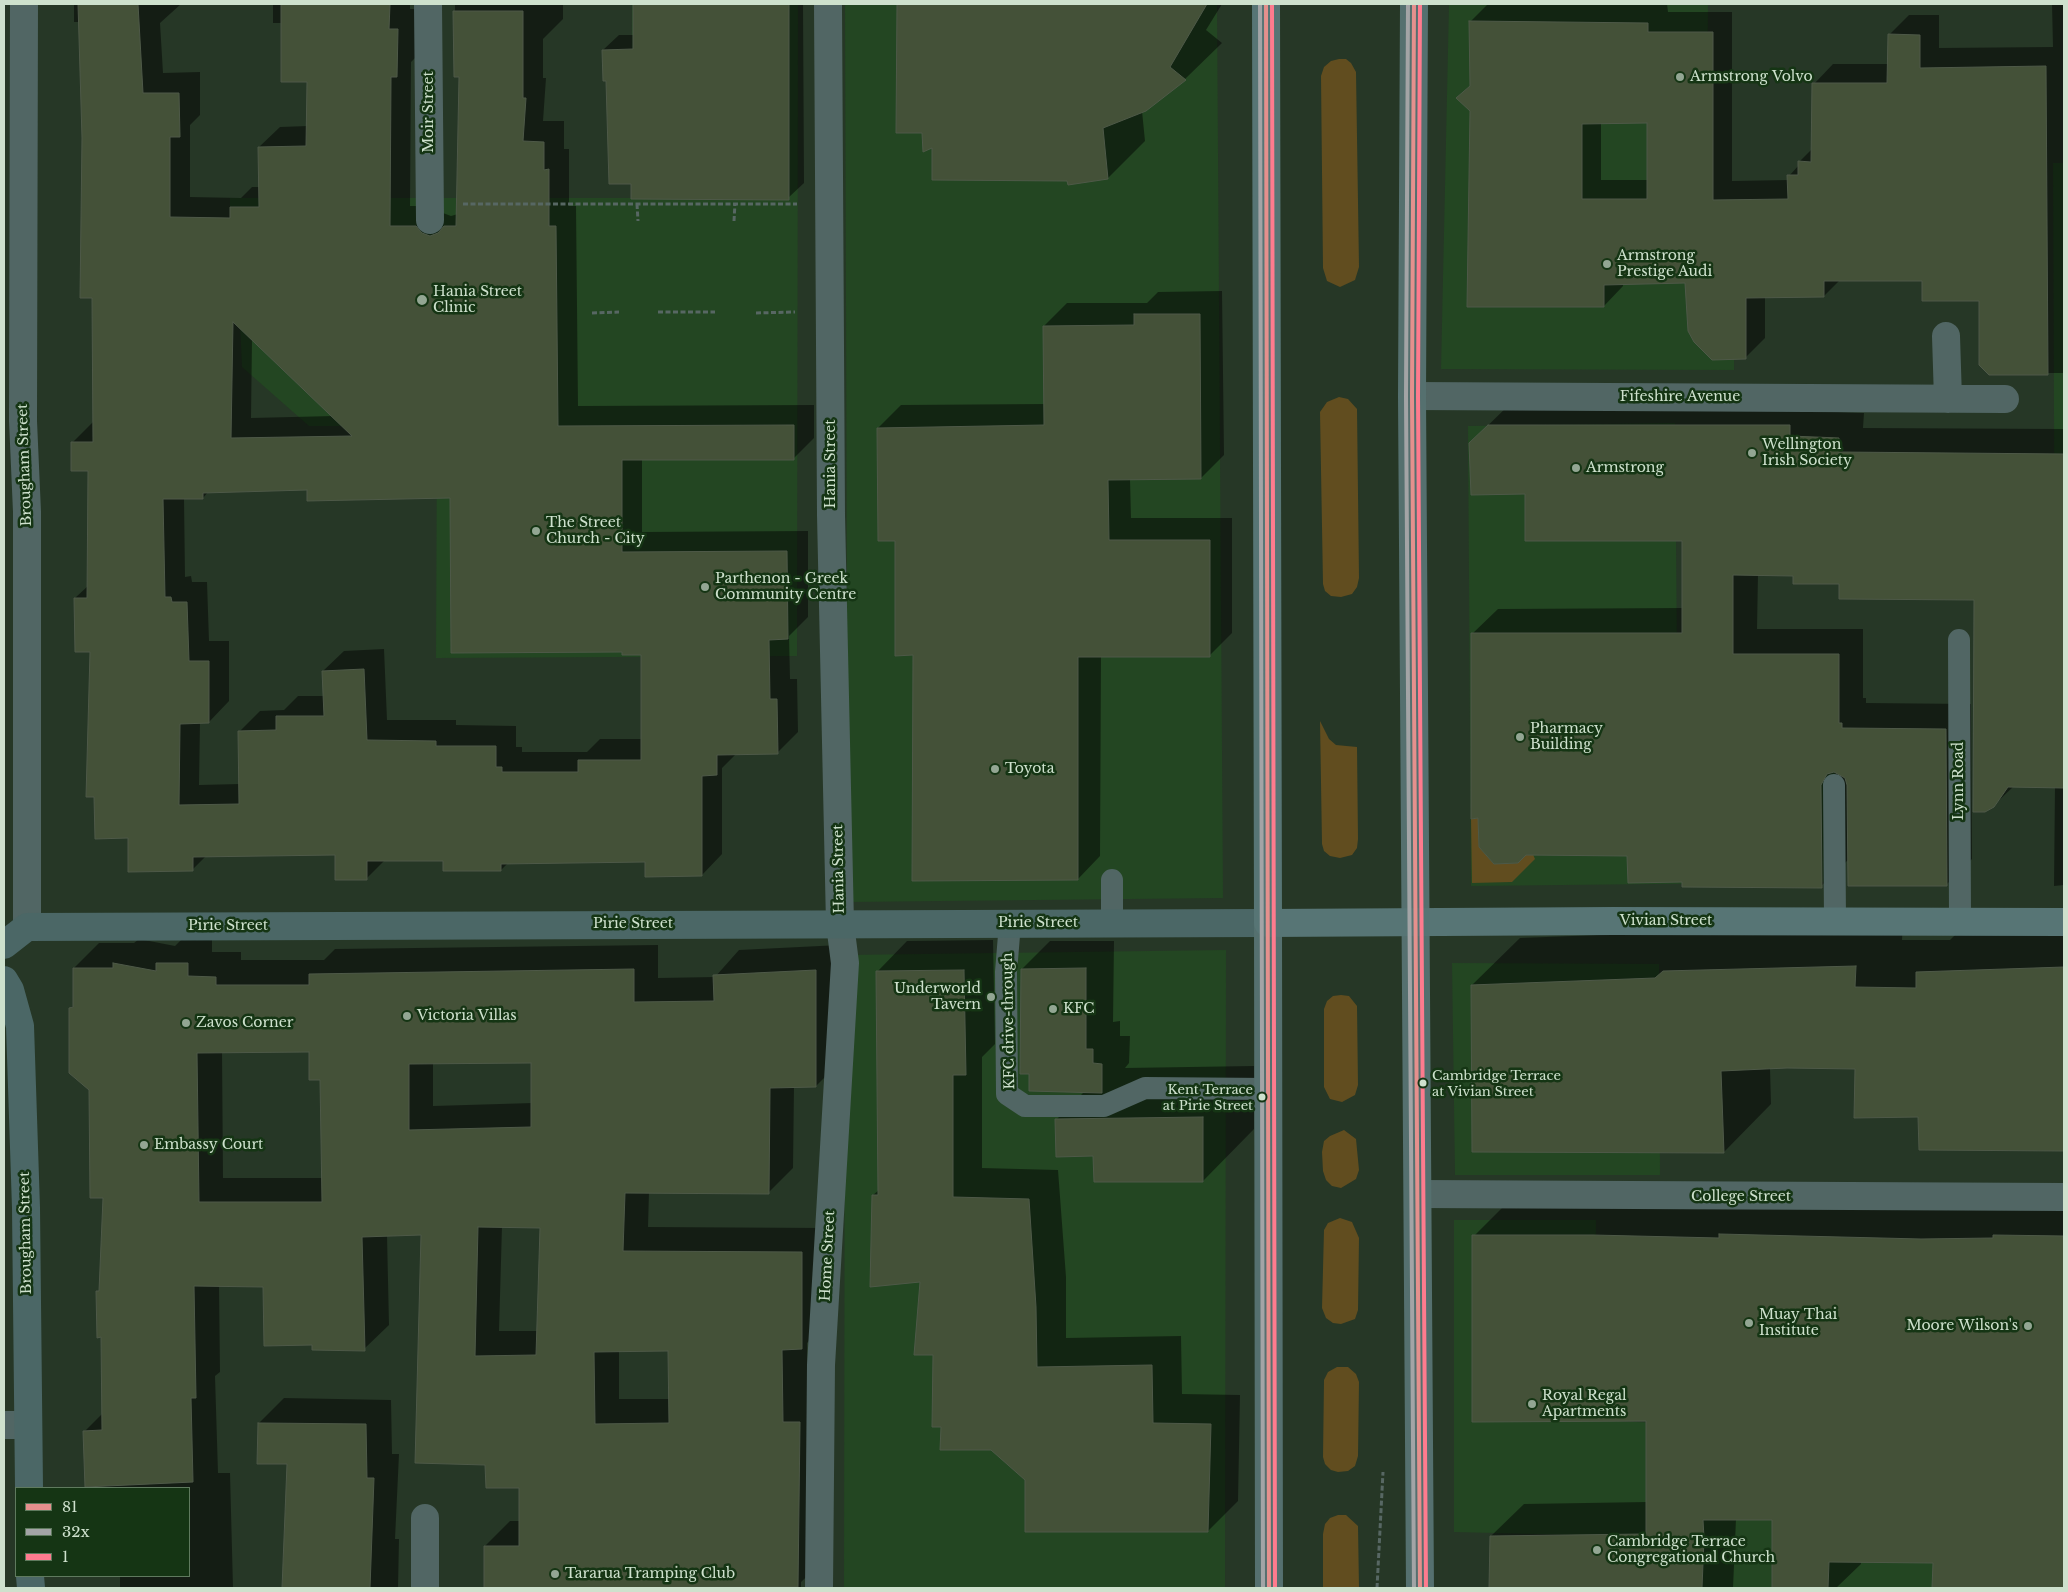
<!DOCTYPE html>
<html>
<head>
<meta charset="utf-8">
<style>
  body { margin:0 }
  #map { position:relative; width:2068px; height:1592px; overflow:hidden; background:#263726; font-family:"Libre Baskerville",serif }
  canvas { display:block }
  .frame { position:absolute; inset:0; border:5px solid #cee1cd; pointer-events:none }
  .legend { position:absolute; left:15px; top:1487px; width:175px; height:90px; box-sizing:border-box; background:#153514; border:1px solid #5f7a5e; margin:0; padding:6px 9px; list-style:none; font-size:15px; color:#cee1cd }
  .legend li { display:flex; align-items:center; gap:10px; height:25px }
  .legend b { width:25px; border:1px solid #5f7a5e }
</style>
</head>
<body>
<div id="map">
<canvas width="2068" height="1592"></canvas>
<div class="frame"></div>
<ul class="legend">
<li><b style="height:6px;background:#e5908d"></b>81</li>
<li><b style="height:6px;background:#a3a4a6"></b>32x</li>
<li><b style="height:6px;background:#fe7b8e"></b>1</li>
</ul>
</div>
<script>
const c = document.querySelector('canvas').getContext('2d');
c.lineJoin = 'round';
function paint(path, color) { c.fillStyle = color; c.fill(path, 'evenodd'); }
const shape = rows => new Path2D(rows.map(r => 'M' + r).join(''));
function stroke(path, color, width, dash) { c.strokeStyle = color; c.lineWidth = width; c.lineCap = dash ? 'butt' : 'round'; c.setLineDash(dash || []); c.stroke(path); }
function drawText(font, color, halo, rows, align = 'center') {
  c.font = font + ' "Libre Baskerville",serif'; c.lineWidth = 5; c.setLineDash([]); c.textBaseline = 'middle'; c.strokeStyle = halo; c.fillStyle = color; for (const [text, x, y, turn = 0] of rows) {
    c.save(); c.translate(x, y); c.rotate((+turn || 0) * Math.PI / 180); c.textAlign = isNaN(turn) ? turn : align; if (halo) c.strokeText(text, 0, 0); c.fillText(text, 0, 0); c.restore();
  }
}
paint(shape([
  [632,4,798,4,797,656,436,658,437,426,309,426,242,367,239,301,230,297,230,198,631,198],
  [845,4,1217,4,1223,898,848,902],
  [1449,4,1708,4,1706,226,1735,227,1734,370,1441,369],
  [2053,163,2064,163,2064,667,2055,667],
  [1675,423,1677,660,1830,663,1840,882,1471,886,1468,426],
  [1226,950,1225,1588,844,1588,845,955],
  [1452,963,1659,964,1660,1175,1455,1175],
  [1454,1220,1596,1220,1594,1420,1699,1425,1991,1416,1989,1588,1702,1588,1704,1538,1454,1532]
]), '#234622');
paint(shape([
  [1339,59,1346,59,1351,63,1356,72,1359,267,1355,280,1340,287,1327,281,1323,268,1321,76,1324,67,1331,61],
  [1339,397,1348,399,1357,409,1359,578,1357,587,1352,594,1341,597,1331,596,1325,591,1323,584,1320,412,1327,402],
  [1320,721,1329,739,1336,745,1357,747,1358,839,1357,848,1352,855,1340,858,1330,856,1324,851,1322,844],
  [1478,818,1479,847,1494,864,1518,863,1531,850,1535,859,1512,882,1472,883,1471,819],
  [1341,995,1349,996,1357,1006,1358,1085,1355,1095,1342,1102,1330,1099,1324,1087,1324,1009,1327,1001,1333,996],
  [1344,1130,1356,1139,1359,1170,1356,1179,1341,1188,1332,1186,1326,1180,1323,1171,1322,1152,1324,1141,1330,1136],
  [1340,1218,1352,1222,1359,1238,1358,1310,1355,1319,1341,1324,1333,1323,1326,1318,1322,1308,1324,1230,1328,1223],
  [1337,1367,1348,1367,1356,1374,1359,1382,1358,1456,1355,1466,1348,1471,1338,1472,1331,1470,1325,1464,1323,1457,1324,1380,1328,1372],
  [1338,1515,1346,1515,1358,1526,1359,1588,1323,1588,1323,1534,1325,1524,1330,1518]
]), '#614d1f');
paint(shape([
  [74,4,181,4,160,23,163,73,200,72,200,115,190,125,190,197,241,198,252,187,260,187,259,147,280,127,308,126,308,80,282,23,273,23,273,4,410,4,410,9,418,9,418,55,411,62,410,206,437,206,443,213,451,216,458,214,460,75,455,75,455,4,563,4,563,19,543,39,543,78,546,78,543,121,564,121,564,149,569,149,569,206,576,206,578,406,814,405,814,438,793,459,642,459,642,532,808,531,808,617,789,636,790,679,797,679,798,732,777,753,737,753,722,768,722,854,702,875,646,861,508,863,501,870,445,860,385,860,366,879,336,854,206,856,192,870,129,837,95,795,91,651,75,598,89,585,89,469,73,442,93,422,94,297,84,138,80,22,74,22],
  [252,339,334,416,251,418],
  [309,489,451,496,624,650,642,654,643,739,600,739,587,752,522,752,522,747,516,747,516,726,456,725,456,720,387,720,384,649,344,651,323,671,324,696,298,696,284,710,260,711,240,731,240,784,199,785,200,722,209,722,229,701,229,641,209,641,207,582,192,582,191,576,185,577,184,498,203,498,208,492],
  [634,4,803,4,804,183,788,198,632,183,608,79,603,50,619,35,634,35],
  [898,4,1222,4,1206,30,1222,43,1185,79,1142,111,1145,141,1108,178,1069,183,1068,180,933,146,924,131,897,132],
  [1488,4,1667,4,1668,12,1732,12,1732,181,1789,180,1789,176,1799,165,1799,162,1813,148,1814,84,1833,64,1889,64,1889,35,1909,15,1939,15,1939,48,2053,47,2052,4,2064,4,2064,373,1989,373,1980,300,1923,279,1840,280,1824,296,1765,297,1765,338,1745,358,1686,282,1623,283,1623,286,1604,306,1471,110,1457,98,1471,85,1471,21],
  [1601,122,1649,122,1648,180,1601,180],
  [1222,291,1224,455,1201,478,1130,479,1131,518,1232,518,1232,633,1209,656,1101,656,1100,856,1078,879,914,654,878,428,901,405,1045,404,1044,326,1067,303,1147,303,1158,292],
  [1514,400,1864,413,1863,428,2064,429,2064,885,2054,886,2055,786,2014,786,1993,806,1976,599,1840,583,1794,574,1758,574,1757,629,1863,629,1863,698,1866,698,1866,703,1971,704,1972,859,1946,885,1849,859,1821,886,1683,881,1629,854,1480,817,1472,634,1498,609,1683,608,1683,540,1526,493,1470,443],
  [1903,919,1902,940,1950,940,1965,925,2064,922,2064,1151,1920,1148,1919,1116,1856,1068,1770,1068,1771,1104,1724,1152,1472,985,1520,938,1704,931],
  [139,939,175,946,182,939,212,939,212,952,241,952,241,960,324,960,335,949,658,945,658,978,715,977,739,950,840,945,841,1061,816,1086,794,1086,793,1168,768,1193,649,1192,648,1227,826,1228,826,1323,807,1343,807,1398,823,1561,801,1582,801,1588,485,1588,485,1546,510,1521,520,1521,521,1487,487,1464,422,1234,387,1235,389,1325,364,1349,313,1344,264,1286,219,1285,220,1372,215,1376,218,1473,230,1473,233,1588,120,1588,120,1576,189,1576,189,1488,88,1488,84,1432,103,1413,102,1336,98,1292,101,1289,104,1197,90,1090,70,1008,74,1005,74,968,99,943,134,943],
  [222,1051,310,1051,321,1079,323,1178,223,1178],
  [532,1061,533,1103,433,1106,433,1062],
  [502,1226,541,1227,538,1331,499,1331],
  [669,1350,670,1399,619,1399,619,1351],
  [993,940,995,1044,982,1057,982,1168,1058,1170,1066,1277,1066,1338,1181,1336,1182,1394,1240,1395,1238,1501,1208,1531,1026,1479,992,1449,942,1425,934,1354,921,1281,873,1195,879,1190,878,971,907,941],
  [1050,941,1114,941,1113,1022,1120,1021,1120,1036,1130,1036,1129,1063,1125,1068,1254,1066,1254,1129,1203,1181,1095,1155,1056,1120,1085,1091,1022,969],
  [1507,1203,2064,1203,2064,1588,1934,1588,1934,1562,1861,1561,1861,1564,1836,1588,1773,1588,1773,1518,1736,1519,1733,1588,1492,1588,1491,1536,1524,1504,1647,1502,1647,1419,1474,1236],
  [284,1398,391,1400,392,1454,399,1454,395,1539,399,1539,398,1588,282,1588,288,1462,259,1423]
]), '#0007');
const building = shape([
  [78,4,138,4,143,93,179,93,180,137,170,137,170,217,230,218,230,207,259,207,258,147,306,146,307,82,281,82,281,4,390,4,389,29,398,29,397,77,391,77,390,226,416,226,422,233,430,236,438,233,444,226,456,226,459,77,454,77,453,11,523,11,523,98,526,98,523,141,544,142,544,170,549,169,549,226,556,226,558,426,794,425,794,460,622,460,622,552,787,551,788,639,769,640,770,699,777,699,778,754,717,755,717,775,702,776,702,876,645,877,645,862,501,864,501,871,443,871,443,861,367,861,367,880,335,880,335,855,193,857,193,871,128,872,128,838,95,839,94,797,86,797,90,652,75,652,74,598,87,598,88,471,71,471,71,442,93,442,92,298,80,298,82,138,78,4],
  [233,322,352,436,231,438,233,322],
  [307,490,307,501,450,498,451,653,622,652,622,655,641,655,641,760,578,760,578,772,502,772,502,767,496,767,496,746,436,746,436,741,367,740,364,669,322,671,324,716,276,716,276,730,238,731,239,804,179,805,180,724,209,723,209,661,189,661,187,602,172,602,171,597,165,597,163,499,203,499,203,493,307,490],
  [633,4,789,4,789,200,631,199,631,184,609,184,606,81,603,81,602,50,633,49,633,4],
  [897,4,1207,4,1170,67,1186,80,1146,111,1103,128,1108,179,1068,185,1067,181,932,180,932,148,923,152,922,133,896,133,897,4],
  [1469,21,1648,23,1648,32,1713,32,1713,200,1788,199,1787,175,1798,175,1798,161,1811,162,1812,83,1887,83,1888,34,1920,35,1920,68,2046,66,2048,375,1989,375,1979,365,1979,301,1922,301,1922,281,1824,281,1824,297,1746,298,1746,359,1712,360,1694,342,1688,331,1685,283,1604,285,1604,307,1467,307,1470,111,1456,98,1470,86,1469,21],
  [1647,123,1647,199,1582,199,1582,124,1647,123],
  [1134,314,1200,314,1201,479,1108,480,1109,540,1210,540,1210,657,1078,657,1078,880,912,881,913,655,895,656,895,541,878,541,877,428,1044,425,1043,326,1134,325,1134,314],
  [1488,425,1790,425,1790,436,1839,438,1838,452,2064,454,2064,788,2008,787,1994,807,1985,812,1973,812,1974,600,1839,599,1839,584,1793,584,1793,576,1733,575,1733,654,1839,654,1839,723,1842,723,1842,728,1946,729,1947,886,1848,886,1847,785,1845,778,1834,772,1827,774,1821,785,1822,888,1682,887,1682,882,1628,883,1627,856,1526,855,1518,863,1494,864,1479,847,1478,818,1471,819,1471,633,1682,633,1682,541,1525,541,1525,494,1471,495,1469,443,1488,425],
  [113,963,156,971,156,963,188,963,188,976,216,977,216,985,309,985,309,974,634,969,634,1002,714,1001,713,975,816,970,816,1087,770,1088,769,1194,625,1193,623,1251,802,1252,802,1349,782,1350,783,1422,800,1422,798,1587,484,1588,484,1546,519,1546,519,1488,486,1488,485,1465,415,1463,421,1235,362,1237,365,1351,312,1350,312,1345,264,1346,263,1287,194,1286,196,1398,191,1398,193,1482,85,1487,83,1431,102,1430,101,1337,97,1338,96,1291,99,1291,103,1198,90,1198,89,1090,69,1073,69,1008,73,1007,73,968,113,968,113,963],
  [309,1052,309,1080,320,1080,322,1202,199,1202,197,1053,309,1052],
  [531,1063,531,1127,409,1130,409,1064,531,1063],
  [478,1227,540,1228,536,1355,475,1356,478,1227],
  [668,1351,669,1423,595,1424,594,1352,668,1351],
  [1856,966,1855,987,1916,988,1916,972,2064,967,2064,1151,1919,1150,1918,1117,1854,1118,1855,1069,1787,1068,1721,1071,1724,1153,1472,1152,1471,985,1655,978,1663,971,1856,966],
  [1086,968,1086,1049,1093,1049,1093,1063,1102,1064,1102,1093,1029,1091,1029,1074,1020,1074,1021,969,1086,968],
  [964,970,966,1075,953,1075,953,1197,1029,1199,1036,1307,1037,1367,1152,1365,1153,1423,1211,1424,1208,1532,1025,1532,1025,1480,991,1450,940,1450,941,1427,932,1427,933,1355,914,1355,920,1282,870,1287,872,1195,878,1195,876,971,964,970],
  [1203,1117,1203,1182,1094,1182,1093,1156,1056,1157,1055,1119,1203,1117],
  [1719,1234,1921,1239,1993,1238,1993,1235,2064,1236,2064,1588,1932,1588,1933,1563,1829,1562,1828,1588,1772,1588,1772,1520,1703,1520,1704,1538,1702,1588,1489,1588,1490,1536,1646,1534,1646,1421,1472,1422,1472,1235,1593,1235,1719,1238,1719,1234],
  [258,1423,366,1424,367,1478,374,1478,370,1588,282,1588,287,1464,257,1464,258,1423]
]);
paint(building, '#445138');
stroke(building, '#4e5948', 1);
stroke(shape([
  [463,204,797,204],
  [637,204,638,221],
  [734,221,735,203],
  [658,312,715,312],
  [592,313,619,312],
  [756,313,795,312],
  [1377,1588,1383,1472]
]), '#576763', 3, [5, 2.5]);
stroke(shape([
  [1959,640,1960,922],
  [1834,785,1835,921],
  [1112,880,1112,923],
  [1010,923,1006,972,1007,1094,1025,1106,1104,1106,1145,1088,1268,1089]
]), '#516664', 22);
stroke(shape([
  [24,4,23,421,27,512,27,927],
  [428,4,430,220],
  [1946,336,1948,399],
  [1412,396,2005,399],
  [1418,1194,2064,1197],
  [4,1425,28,1425],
  [425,1588,425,1518],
  [819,1588,821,1365,845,963,840,924,831,515,828,4]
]), '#516664', 28);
stroke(shape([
  [4,945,27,927,1268,923],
  [4,980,10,990,20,1026,26,1208,29,1488],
  [30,1576,31,1588]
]), '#4b6766', 28);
stroke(shape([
  [1414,4,1412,396,1420,1588],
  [1268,923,1269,1588]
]), '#55706f', 28);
stroke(shape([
  [1266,4,1268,923,1613,921,2064,922]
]), '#577575', 28);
stroke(shape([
  [1266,4,1269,1588],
  [1414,4,1412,396,1420,1588]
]), '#e5908d', 4);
stroke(shape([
  [1260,4,1263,1588],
  [1408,4,1406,396,1414,1588]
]), '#a3a4a6', 4);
stroke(shape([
  [1272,4,1275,1588],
  [1420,4,1418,396,1426,1588]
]), '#fe7b8e', 4);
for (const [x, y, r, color] of [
  [1680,77,5,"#93a693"],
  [1607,264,5,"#93a693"],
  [422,300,6,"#93a693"],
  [1752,453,5,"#93a693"],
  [1576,468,5,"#93a693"],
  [536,531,5,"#93a693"],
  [705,587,5,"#93a693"],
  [1520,737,5,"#93a693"],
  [995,769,5,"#93a693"],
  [991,997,5,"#93a693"],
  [1053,1009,5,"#93a693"],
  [407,1016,5,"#93a693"],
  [186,1023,5,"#93a693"],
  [1423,1083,4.5,"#cee1cd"],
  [1262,1097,4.5,"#cee1cd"],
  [144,1145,5,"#93a693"],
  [1749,1323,5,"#93a693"],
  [2028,1326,5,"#93a693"],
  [1532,1404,5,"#93a693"],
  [1597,1550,5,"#93a693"],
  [555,1574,5,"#93a693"]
]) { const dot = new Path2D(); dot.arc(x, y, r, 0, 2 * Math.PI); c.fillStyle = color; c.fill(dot); stroke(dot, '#153514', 2); }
drawText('13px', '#cee1cd', '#153514', [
  ["Cambridge Terrace",1432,1076],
  ["at Vivian Street",1432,1092],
  ["Kent Terrace",1253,1090,"right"],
  ["at Pirie Street",1253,1106,"right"]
], 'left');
drawText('14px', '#cee1cd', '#153514', [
  ["Armstrong Volvo",1690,77],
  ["Armstrong",1617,256],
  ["Prestige Audi",1617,272],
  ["Hania Street",433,292],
  ["Clinic",433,308],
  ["Wellington",1762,445],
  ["Irish Society",1762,461],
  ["Armstrong",1586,468],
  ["The Street",546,523],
  ["Church - City",546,539],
  ["Parthenon - Greek",715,579],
  ["Community Centre",715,595],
  ["Pharmacy",1530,729],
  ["Building",1530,745],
  ["Toyota",1005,769],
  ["Underworld",981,989,"right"],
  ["Tavern",981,1005,"right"],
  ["KFC",1063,1009],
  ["Victoria Villas",417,1016],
  ["Zavos Corner",196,1023],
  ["Embassy Court",154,1145],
  ["Muay Thai",1759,1315],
  ["Institute",1759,1331],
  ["Moore Wilson's",2018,1326,"right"],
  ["Royal Regal",1542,1396],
  ["Apartments",1542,1412],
  ["Cambridge Terrace",1607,1542],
  ["Congregational Church",1607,1558],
  ["Tararua Tramping Club",565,1574]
], 'left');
drawText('14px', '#cee1cd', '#153514', [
  ["Moir Street",429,112,-90],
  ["Fifeshire Avenue",1680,397],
  ["Hania Street",831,464,-90],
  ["Brougham Street",25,465,-92],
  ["Lynn Road",1959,781,-90],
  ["Hania Street",839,869,-91],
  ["Vivian Street",1666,921],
  ["Pirie Street",1038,923],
  ["Pirie Street",633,924],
  ["Pirie Street",228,926],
  ["KFC drive-through",1009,1021,-91],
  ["College Street",1741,1197],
  ["Brougham Street",26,1233,-91],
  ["Home Street",828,1256,-87]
]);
</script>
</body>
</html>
